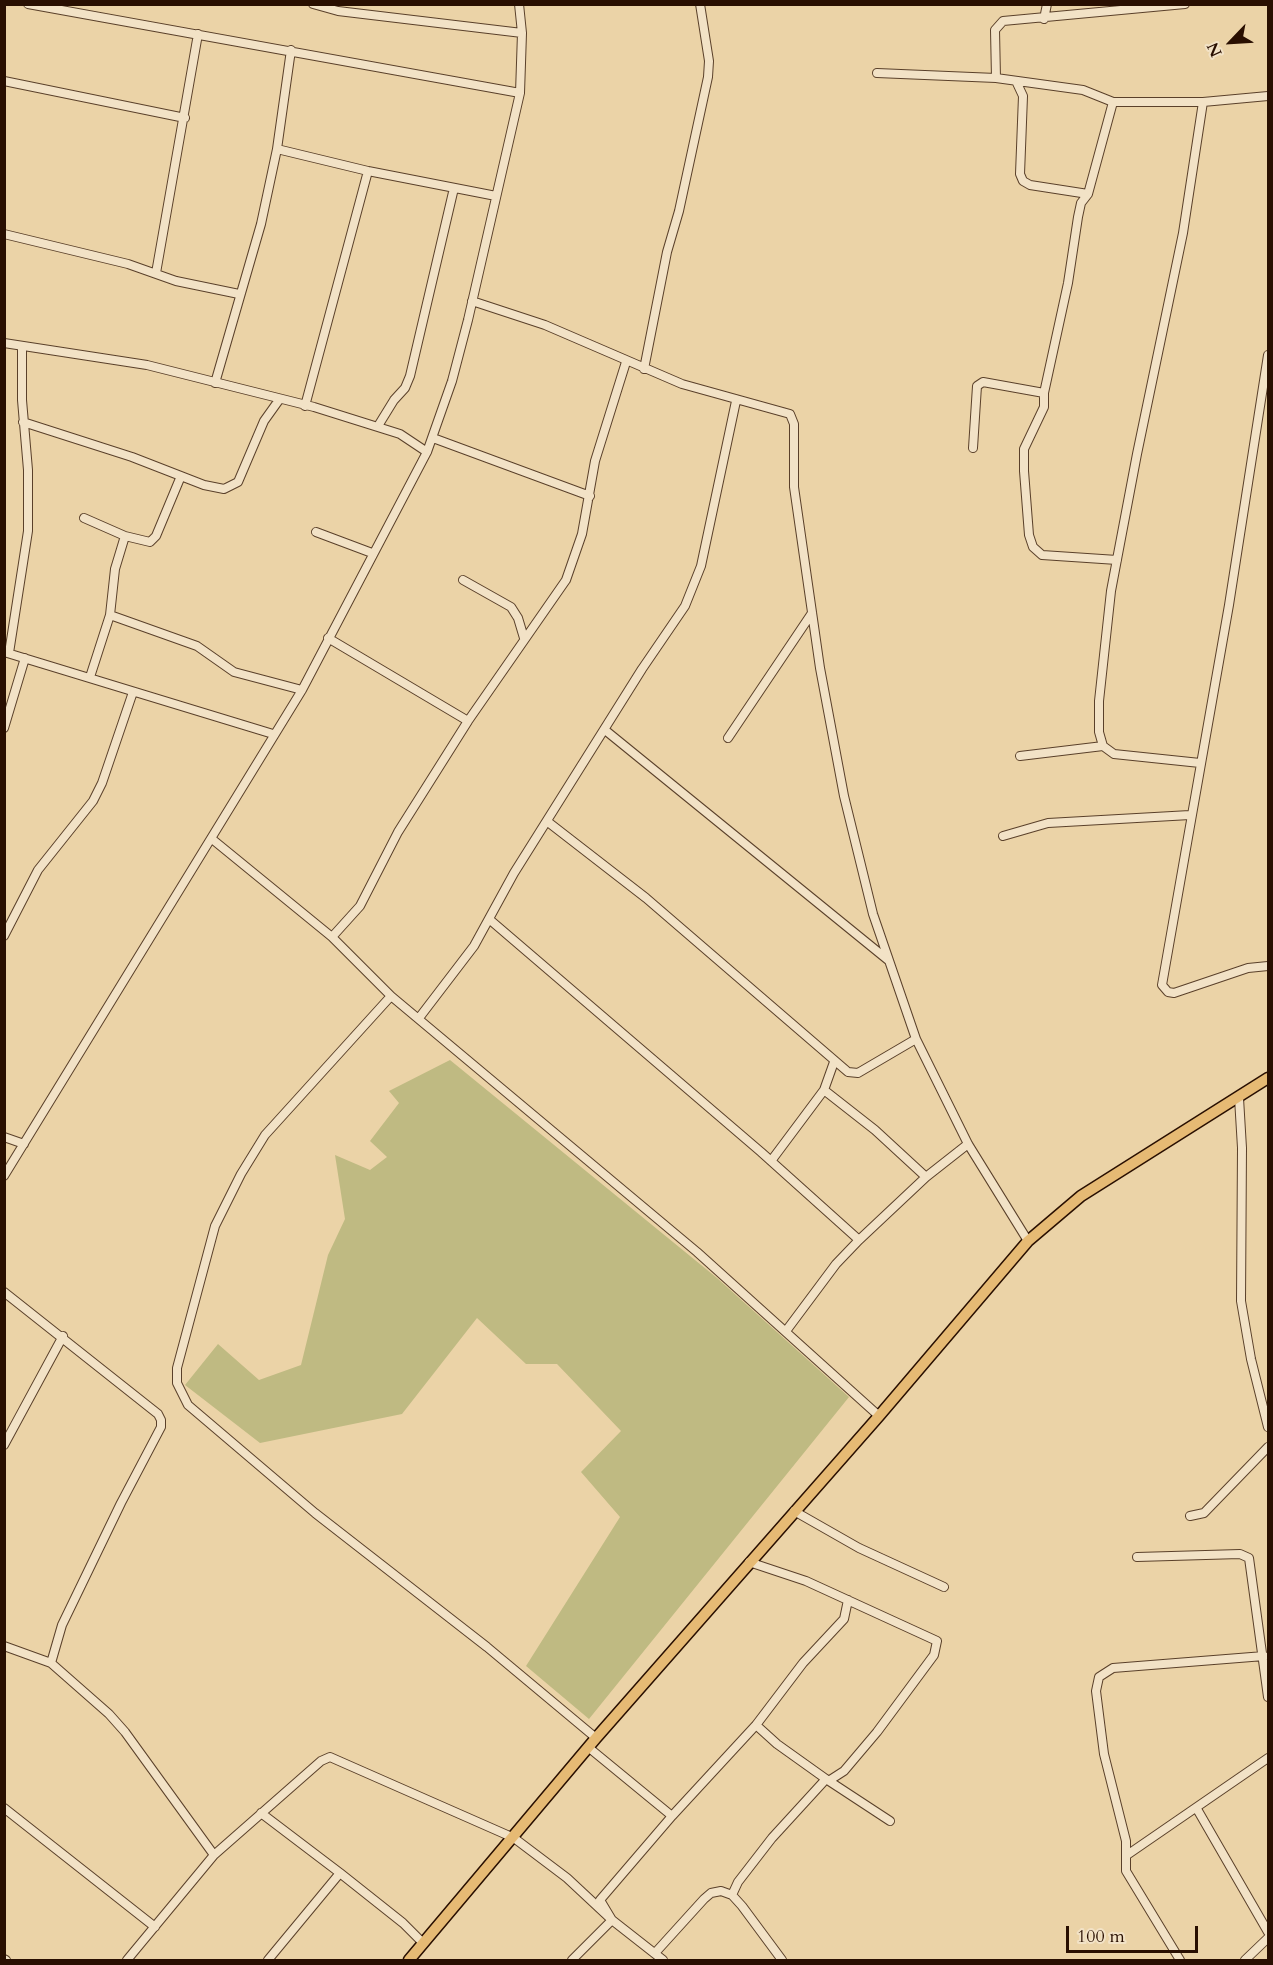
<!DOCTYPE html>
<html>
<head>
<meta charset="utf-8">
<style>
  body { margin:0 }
  #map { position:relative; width:1273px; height:1965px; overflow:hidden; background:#ebd3a7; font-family:Cardo,serif }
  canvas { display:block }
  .frame { position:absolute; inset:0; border:6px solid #290f01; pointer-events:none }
  .north { position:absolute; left:1201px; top:12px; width:60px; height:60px; -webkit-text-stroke:4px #f2e2c6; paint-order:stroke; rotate:245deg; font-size:16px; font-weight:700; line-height:24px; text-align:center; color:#290f01 }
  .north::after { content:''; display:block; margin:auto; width:21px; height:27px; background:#290f01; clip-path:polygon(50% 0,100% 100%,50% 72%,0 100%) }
  .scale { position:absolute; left:1066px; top:1926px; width:132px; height:27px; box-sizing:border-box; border:3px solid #290f01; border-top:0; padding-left:8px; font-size:18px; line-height:21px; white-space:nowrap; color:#290f01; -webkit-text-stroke:4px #f2e2c6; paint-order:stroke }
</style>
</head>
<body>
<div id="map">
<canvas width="1273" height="1965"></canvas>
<div class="frame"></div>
<div class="north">N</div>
<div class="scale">100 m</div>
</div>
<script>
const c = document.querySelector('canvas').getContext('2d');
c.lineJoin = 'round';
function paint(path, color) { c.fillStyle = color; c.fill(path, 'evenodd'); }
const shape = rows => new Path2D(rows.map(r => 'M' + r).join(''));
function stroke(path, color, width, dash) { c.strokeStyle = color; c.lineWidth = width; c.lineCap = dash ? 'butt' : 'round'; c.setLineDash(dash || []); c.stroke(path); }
paint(shape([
  [450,1060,717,1278,849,1397,589,1719,526,1666,620,1517,581,1472,621,1431,557,1364,526,1364,477,1318,402,1414,260,1443,185,1385,218,1344,259,1380,301,1365,328,1255,345,1219,335,1155,370,1170,387,1157,370,1141,399,1103,389,1091]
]), '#bfba82');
const minor = shape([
  [28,4,520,93],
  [313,4,338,11,522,33],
  [1044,19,1047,4],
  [877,73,996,78,1083,90,1113,102,1203,102,1268,96],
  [996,78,995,30,1003,21,1185,4],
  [4,81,185,118],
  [1016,81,1023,96,1020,174,1023,181,1030,185,1088,194],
  [1113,102,1088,194,1081,203,1078,217,1068,283,1044,393,1044,407,1024,449,1024,471,1029,535,1033,547,1042,555,1117,560],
  [277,149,368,171,496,196],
  [4,234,128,264,176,281,239,294],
  [156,273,198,34],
  [472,301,545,325,682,384,790,414,794,424,794,487,820,668,844,796,873,914,916,1039,968,1144,1028,1241],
  [4,343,147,365,314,407,400,434,427,452],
  [1268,355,1229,605,1162,985,1168,992,1174,993,1248,968,1268,966],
  [644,369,667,252,679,211,708,77,709,61,700,4],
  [215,383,261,224,277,149,291,50],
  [305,406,368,171],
  [23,422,132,457,204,485,224,489,238,482,264,421,279,400],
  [378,426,394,400,405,388,410,376,454,188],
  [433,438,590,496],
  [973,448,977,386,983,382,1044,393],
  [84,518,125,536,150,542,156,536,181,476],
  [316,532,372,553],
  [463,580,511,607,518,618,524,638],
  [110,615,197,646,234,672,302,690],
  [328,638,468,721],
  [4,652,273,734],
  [9,653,28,531,28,470,22,400,22,347],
  [90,677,110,615,115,569,125,536],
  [4,728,25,658],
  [605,730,888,960],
  [728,738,812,613],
  [1020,756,1103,746],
  [1200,763,1114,754,1103,746,1099,732,1099,701,1111,591,1137,454,1183,233,1203,102],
  [548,822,646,898,848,1072,858,1073,916,1039],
  [1003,836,1048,823,1190,815],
  [212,839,332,937,391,996,697,1252,879,1416],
  [489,919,761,1152,859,1240],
  [4,936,38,870,93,801,102,783,133,692],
  [332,937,360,906,398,832,468,721,566,580,582,534,595,461,626,362],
  [391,996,265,1135,241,1174,215,1226,177,1368,177,1383,188,1405,315,1513,487,1647,596,1738],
  [419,1018,474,946,514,873,642,669,685,606,701,566,736,401],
  [824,1090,875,1130,926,1177],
  [1239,1098,1242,1148,1241,1301,1251,1359,1268,1427],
  [4,1137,24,1144],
  [771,1161,824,1090,834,1062],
  [4,1176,302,690,427,452,452,381,468,320,520,93,522,33,519,4],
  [4,1292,158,1414,161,1420,161,1427,121,1503,62,1625,51,1663],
  [786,1331,836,1264,859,1240,926,1177,968,1144],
  [4,1445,63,1336],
  [794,1511,859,1548,944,1587],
  [1190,1516,1204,1513,1268,1447],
  [1137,1557,1240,1554,1249,1558,1268,1697],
  [749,1562,806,1581,937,1641,934,1655,877,1732,844,1771,830,1780],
  [4,1646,51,1663,109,1714,125,1732,214,1855],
  [756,1725,777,1744,826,1779,890,1821],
  [588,1747,672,1816],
  [4,1808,155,1927],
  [1197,1809,1268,1932],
  [261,1813,340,1873],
  [1127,1855,1268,1758],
  [732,1895,738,1882,772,1838,826,1779],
  [655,1953,704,1899,711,1893,721,1891,732,1895,742,1906,782,1960],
  [4,1959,6,1960],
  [127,1960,214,1855,321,1761,330,1757,514,1838,567,1878,612,1920,663,1960],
  [268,1960,340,1873,403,1923,423,1943],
  [572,1960,612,1920,600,1900,672,1816,756,1725,803,1663,844,1619,848,1600],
  [1180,1960,1126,1871,1126,1841,1104,1754,1096,1691,1099,1677,1113,1668,1264,1656],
  [1245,1960,1268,1938]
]);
const major = shape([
  [409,1960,596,1738,879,1416,1028,1241,1081,1196,1268,1078]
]);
stroke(minor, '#5a402a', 10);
stroke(major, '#290f01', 13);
stroke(minor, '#f2e2c6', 8);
stroke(major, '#e6ba74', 10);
</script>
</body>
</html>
